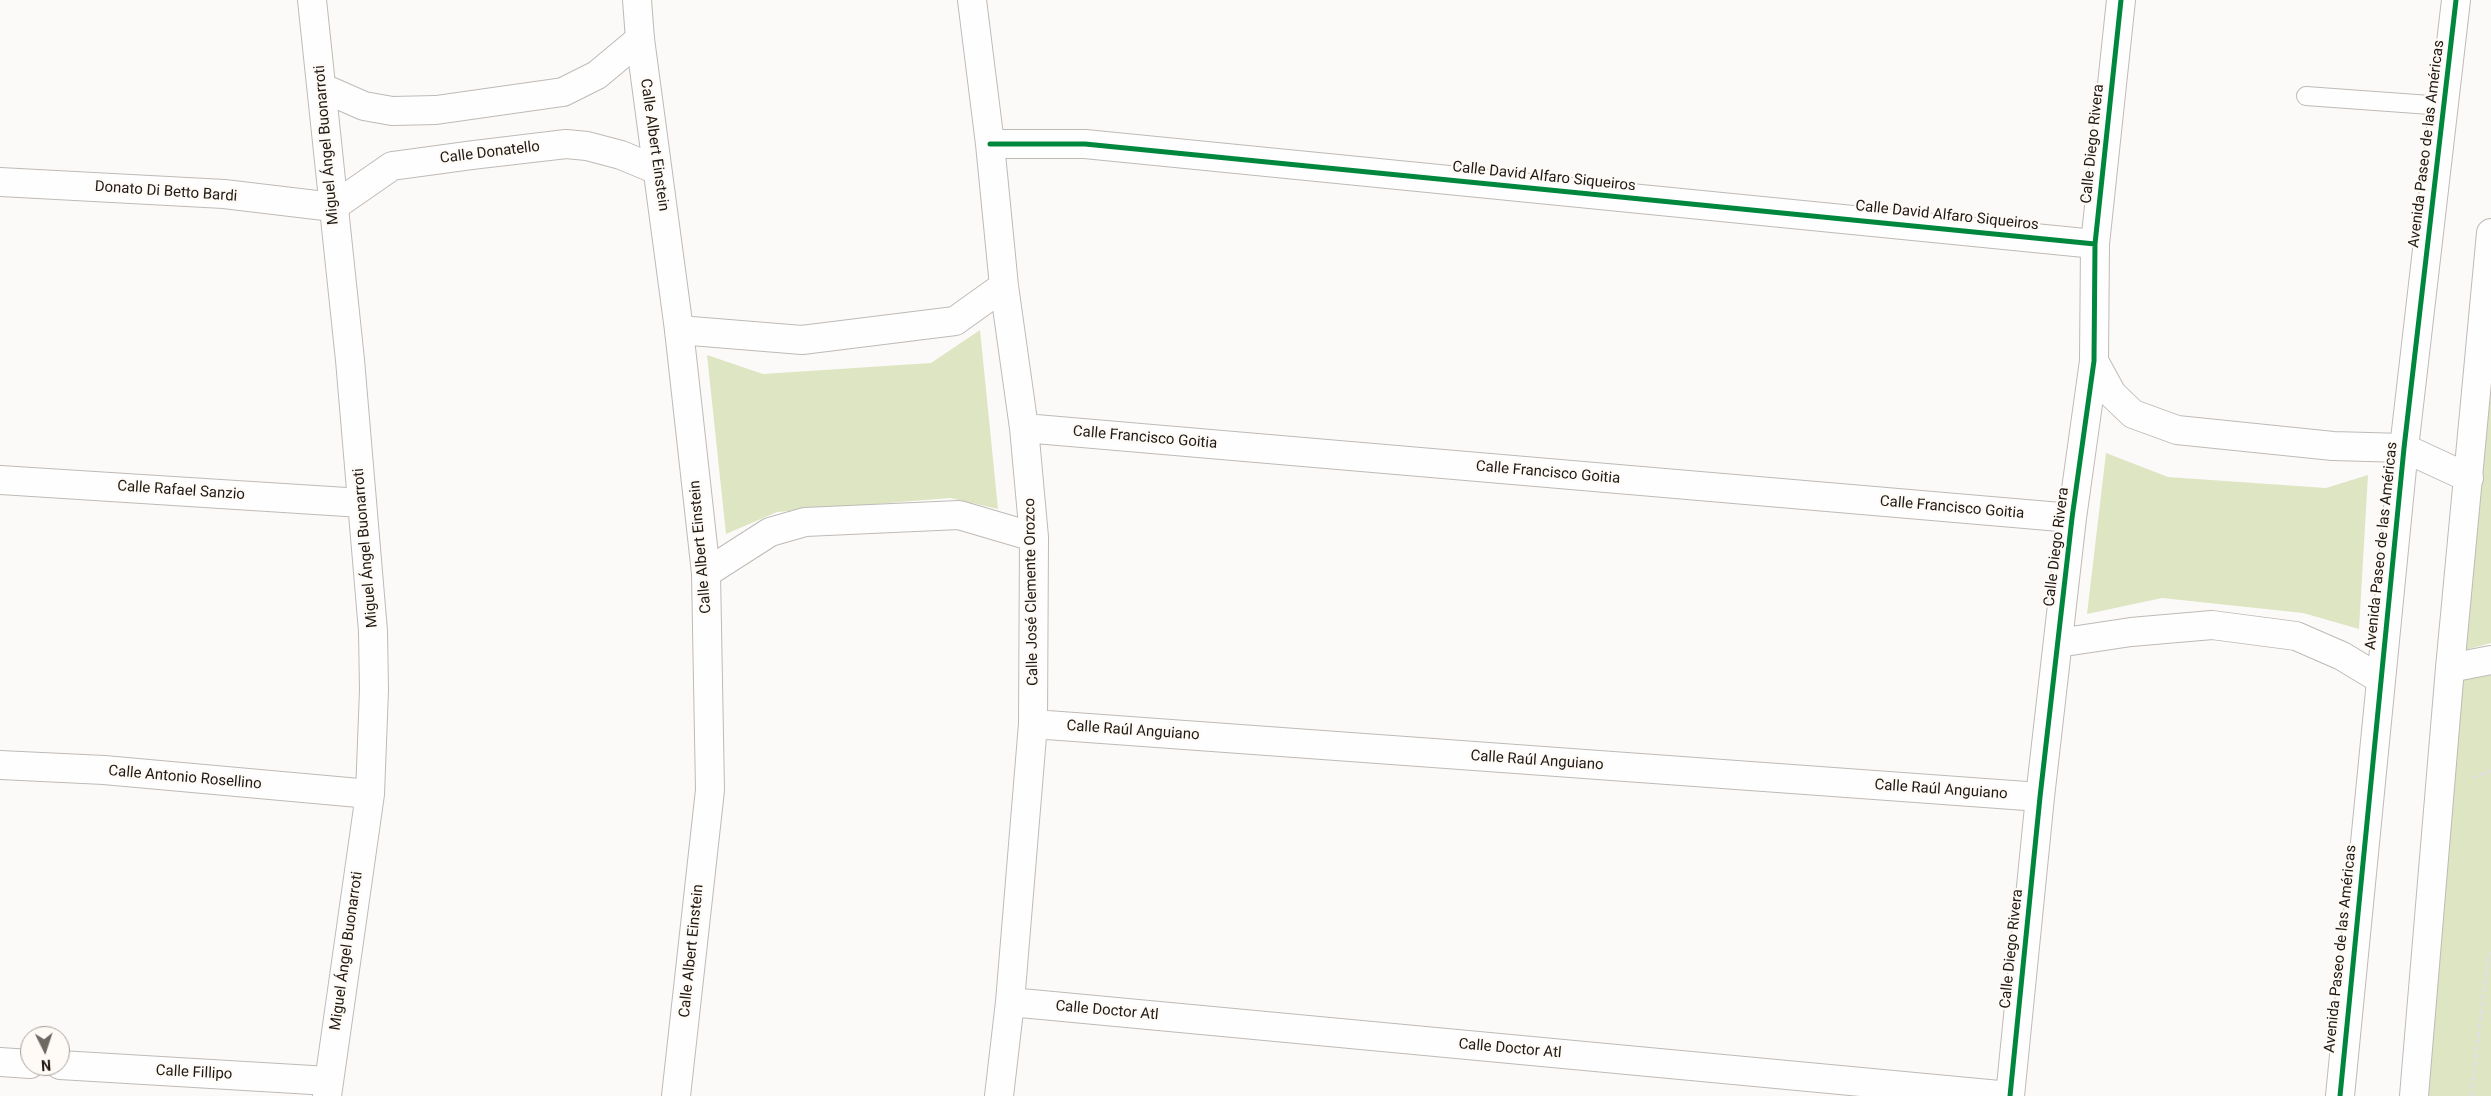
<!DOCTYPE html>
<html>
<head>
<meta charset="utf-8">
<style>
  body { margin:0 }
  #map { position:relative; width:2491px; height:1096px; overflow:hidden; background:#fcfaf8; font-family:Roboto,sans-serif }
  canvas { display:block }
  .north { position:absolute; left:20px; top:1026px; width:50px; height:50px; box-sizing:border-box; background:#fefaf6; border:1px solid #a6a09b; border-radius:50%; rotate:176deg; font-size:14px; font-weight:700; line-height:20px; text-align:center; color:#211912 }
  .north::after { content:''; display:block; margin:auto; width:18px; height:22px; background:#6e6862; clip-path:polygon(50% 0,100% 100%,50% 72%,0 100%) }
</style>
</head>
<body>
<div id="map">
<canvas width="2491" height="1096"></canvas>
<div class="north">N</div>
</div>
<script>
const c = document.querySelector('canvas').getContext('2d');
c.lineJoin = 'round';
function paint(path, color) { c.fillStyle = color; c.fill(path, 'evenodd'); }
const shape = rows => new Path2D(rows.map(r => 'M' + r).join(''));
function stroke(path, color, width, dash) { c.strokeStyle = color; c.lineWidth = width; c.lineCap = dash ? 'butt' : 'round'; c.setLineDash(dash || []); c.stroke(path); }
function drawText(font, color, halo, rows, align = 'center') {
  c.font = font + ' Roboto,sans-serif'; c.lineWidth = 4.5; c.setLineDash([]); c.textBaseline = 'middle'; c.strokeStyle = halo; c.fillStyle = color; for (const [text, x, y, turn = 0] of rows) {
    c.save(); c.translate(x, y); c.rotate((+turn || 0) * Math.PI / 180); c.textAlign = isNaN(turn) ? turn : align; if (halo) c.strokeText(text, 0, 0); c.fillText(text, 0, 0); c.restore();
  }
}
paint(shape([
  [980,330,998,509,950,498,777,512,726,534,707,355,763,374,931,363],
  [2491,355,2491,643,2461,651],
  [2106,453,2168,477,2326,488,2368,475,2359,629,2303,613,2162,598,2087,614],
  [2491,667,2491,1096,2406,1096,2446,675]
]), '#dee5c3');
const service = shape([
  [2306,96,2444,106]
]);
const minor = shape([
  [312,0,350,360,373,631,374,690,370,794,327,1096],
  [972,0,990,144,1004,286,1024,428,1034,537,1033,724,1010,1002,999,1096],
  [323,88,364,106,392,111,436,110,563,92,597,75,640,39],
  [990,144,1085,144,2095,244],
  [0,182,224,194,333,207,392,166,473,155,566,144,587,146,621,155,657,170],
  [679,330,802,340,955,321,1004,286],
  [2094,361,2112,394,2133,414,2177,430,2333,446,2404,448,2469,478],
  [1024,428,2072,518],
  [0,480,362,503],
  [706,573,770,532,805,522,959,515,1034,537],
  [2058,643,2131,632,2212,625,2296,636,2342,656,2380,679],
  [2450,668,2491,660],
  [1033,724,2040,797],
  [0,765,104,770,370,794],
  [1010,1002,2010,1096],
  [0,1062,30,1064],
  [60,1065,329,1081],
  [2010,1096,2040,797,2072,518,2094,361,2095,244,2121,0]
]);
const tertiary = shape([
  [637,0,640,39,679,330,706,573,710,790,676,1096],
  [2340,1096,2404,448,2456,0],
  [2414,1096,2450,668,2491,233]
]);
stroke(service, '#bebab6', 20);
stroke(minor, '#bebab6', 30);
stroke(tertiary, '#bebab6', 30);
stroke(shape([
  [2473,778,2491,771],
  [2471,1096,2488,958,2491,952]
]), '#e1e0de', 3, [5, 2.5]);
stroke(service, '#fffefe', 18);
stroke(minor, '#fffefe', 28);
stroke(tertiary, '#fffefe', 28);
stroke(shape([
  [990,144,1085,144,2095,244],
  [2010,1096,2040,797,2072,518,2094,361,2095,244,2121,0],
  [2340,1096,2404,448,2456,0]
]), '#00873e', 5);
drawText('15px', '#211912', '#fefaf6', [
  ["Calle Diego Rivera",2093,144,-84],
  ["Avenida Paseo de las Américas",2427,144,-83],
  ["Miguel Ángel Buonarroti",327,145,-95],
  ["Calle Albert Einstein",654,145,82],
  ["Calle Donatello",490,153,-7],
  ["Calle David Alfaro Siqueiros",1544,177,6],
  ["Donato Di Betto Bardi",166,192,4],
  ["Calle David Alfaro Siqueiros",1947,216,6],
  ["Calle Francisco Goitia",1145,438,5],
  ["Calle Francisco Goitia",1548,473,5],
  ["Calle Rafael Sanzio",181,491,4],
  ["Calle Francisco Goitia",1952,508,5],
  ["Avenida Paseo de las Américas",2382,546,-84],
  ["Calle Albert Einstein",701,547,-95],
  ["Calle Diego Rivera",2057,547,-83],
  ["Miguel Ángel Buonarroti",366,548,-95],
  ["Calle José Clemente Orozco",1032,592,-91],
  ["Calle Raúl Anguiano",1133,731,4],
  ["Calle Raúl Anguiano",1537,761,4],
  ["Calle Antonio Rosellino",185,778,5],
  ["Calle Raúl Anguiano",1941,790,4],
  ["Calle Diego Rivera",2012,949,-84],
  ["Avenida Paseo de las Américas",2341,949,-84],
  ["Miguel Ángel Buonarroti",347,951,-82],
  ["Calle Albert Einstein",692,951,-84],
  ["Calle Doctor Atl",1107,1011,5],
  ["Calle Doctor Atl",1510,1049,5],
  ["Calle Fillipo",194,1073,3]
]);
</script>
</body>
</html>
